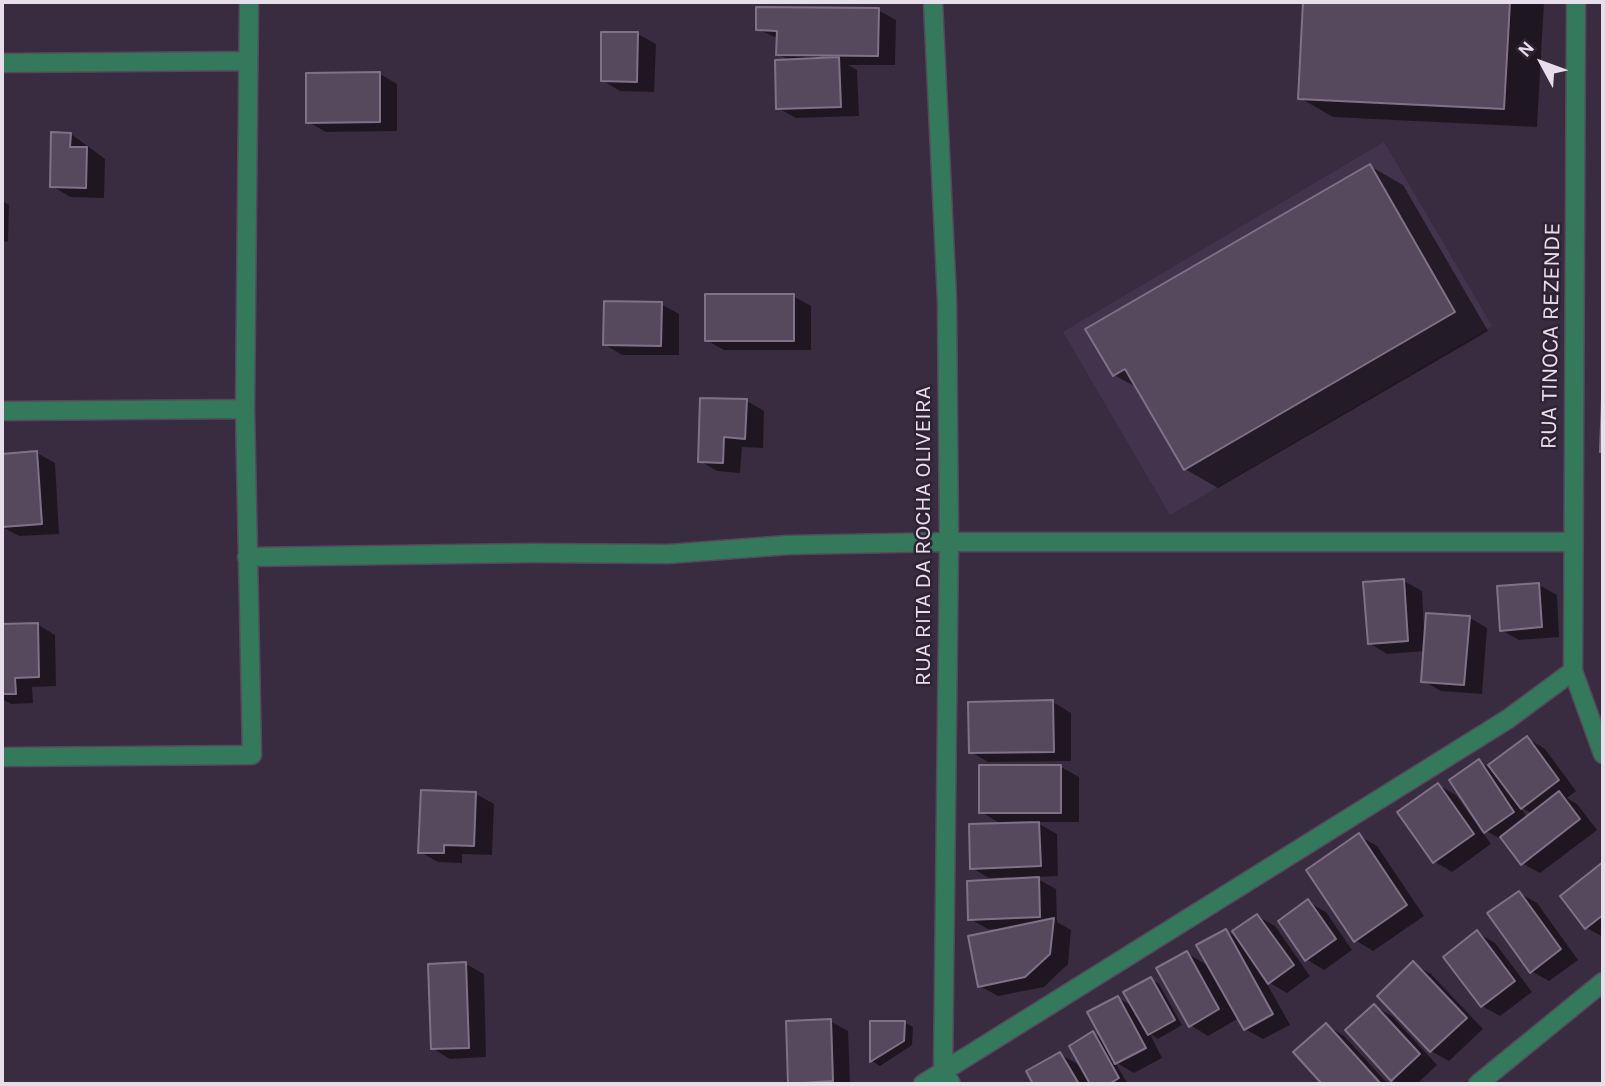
<!DOCTYPE html>
<html>
<head>
<meta charset="utf-8">
<style>
  body { margin:0 }
  #map { position:relative; width:1605px; height:1086px; overflow:hidden; background:#392c40; font-family:Karla,sans-serif }
  canvas { display:block }
  .frame { position:absolute; inset:0; border:4px solid #e7deeb; pointer-events:none }
  .north { position:absolute; left:1507px; top:28px; width:70px; height:70px; -webkit-text-stroke:5px #2f2235; paint-order:stroke; rotate:311deg; font-size:19px; font-weight:700; line-height:28px; text-align:center; color:#e7deeb }
  .north::after { content:''; display:block; margin:auto; width:24px; height:32px; background:#e7deeb; clip-path:polygon(50% 0,100% 100%,50% 72%,0 100%) }
</style>
</head>
<body>
<div id="map">
<canvas width="1605" height="1086"></canvas>
<div class="frame"></div>
<div class="north">N</div>
</div>
<script>
const c = document.querySelector('canvas').getContext('2d');
c.lineJoin = 'round';
function paint(path, color) { c.fillStyle = color; c.fill(path, 'evenodd'); }
const shape = rows => new Path2D(rows.map(r => 'M' + r).join(''));
function stroke(path, color, width, dash) { c.strokeStyle = color; c.lineWidth = width; c.lineCap = dash ? 'butt' : 'round'; c.setLineDash(dash || []); c.stroke(path); }
function drawText(font, color, halo, rows, align = 'center') {
  c.font = font + ' Karla,sans-serif'; c.lineWidth = 5; c.setLineDash([]); c.textBaseline = 'middle'; c.strokeStyle = halo; c.fillStyle = color; for (const [text, x, y, turn = 0] of rows) {
    c.save(); c.translate(x, y); c.rotate((+turn || 0) * Math.PI / 180); c.textAlign = isNaN(turn) ? turn : align; if (halo) c.strokeText(text, 0, 0); c.fillText(text, 0, 0); c.restore();
  }
}
paint(shape([
  [1384,142,1492,326,1170,515,1063,332]
]), '#44334d');
paint(shape([
  [1305,2,1544,2,1537,127,1333,117,1300,98],
  [878,10,896,20,895,65,848,65,857,70,859,116,796,118,778,108,791,61,778,54,779,39,757,29],
  [638,34,656,44,654,92,620,91,602,80],
  [380,74,397,84,397,131,326,132,308,122],
  [71,134,105,159,104,198,70,197,52,186],
  [1370,166,1403,185,1488,331,1218,488,1185,469,1138,388,1114,375],
  [2,201,9,205,8,242,2,241],
  [793,296,811,306,811,350,724,350,706,340],
  [661,304,679,314,679,355,622,355,604,344],
  [747,401,764,411,763,448,742,447,740,473,717,471,700,461],
  [37,453,55,463,59,534,19,536,2,527,2,456],
  [1603,517,1603,558,1602,557],
  [1404,581,1422,591,1424,632,1470,618,1487,628,1482,694,1441,691,1423,681,1425,651,1387,654,1369,643],
  [1539,585,1557,595,1559,637,1519,640,1501,630],
  [37,624,55,635,56,686,32,687,33,703,11,704,2,699,2,625],
  [1053,702,1071,713,1071,761,988,762,971,752],
  [1527,738,1545,749,1576,791,1567,798,1577,804,1597,830,1540,873,1522,863,1505,841,1486,831,1479,762,1495,771],
  [1520,807,1533,814,1528,818],
  [1061,767,1079,777,1079,822,1036,822,1057,834,1058,876,1034,877,1056,889,1057,922,1071,930,1068,964,1044,987,998,996,980,986,999,929,988,929,970,919,1011,877,989,878,972,868,1003,825,981,812],
  [1438,785,1456,795,1491,844,1452,872,1435,862],
  [476,794,494,804,492,855,462,854,462,863,438,862,420,852],
  [1359,836,1377,846,1424,916,1373,951,1355,940],
  [1603,864,1603,937,1587,928,1562,897],
  [1519,893,1537,903,1578,960,1549,981,1531,971],
  [1308,902,1326,912,1352,950,1324,970,1306,959],
  [1257,916,1275,926,1310,976,1287,993,1265,980,1290,1025,1263,1039,1245,1029,1239,1018,1208,1036,1190,1025,1187,953,1210,967,1226,931,1238,938],
  [1478,933,1495,943,1532,992,1500,1016,1482,1006],
  [466,964,484,974,486,1057,450,1059,432,1048],
  [1413,964,1431,974,1483,1029,1449,1061,1431,1051],
  [1151,979,1159,984,1182,1025,1158,1039,1150,1034,1162,1058,1134,1073,1115,1062,1127,1083,1125,1084,1035,1084,1028,1072,1060,1054,1083,1067,1093,1033,1104,1040,1118,998,1134,1007],
  [1374,1006,1392,1016,1437,1065,1417,1084,1400,1084,1392,1080,1347,1030],
  [830,1021,848,1031,850,1084,790,1083],
  [904,1022,913,1027,912,1045,880,1066,872,1061,872,1023],
  [1326,1025,1344,1036,1388,1084,1324,1084,1295,1052]
]), '#0007');
const building = shape([
  [1303,2,1510,2,1504,109,1298,99,1303,2],
  [756,7,879,8,878,56,776,55,777,31,756,30,756,7],
  [601,32,638,32,637,82,601,81,601,32],
  [839,57,841,107,776,109,775,60,839,57],
  [380,72,380,122,306,123,306,73,380,72],
  [51,132,71,133,70,147,87,147,86,188,50,187,51,132],
  [1370,164,1455,312,1184,470,1125,369,1113,376,1085,329,1370,164],
  [705,294,794,294,794,341,705,341,705,294],
  [604,301,662,302,661,346,603,345,604,301],
  [700,398,747,399,745,439,724,437,723,463,698,462,700,398],
  [1602,398,1603,398,1603,452,1600,452,1602,398],
  [37,451,42,524,2,527,2,454,37,451],
  [1404,579,1408,641,1368,644,1363,582,1404,579],
  [1539,583,1542,627,1500,631,1497,586,1539,583],
  [1426,613,1470,616,1464,685,1421,682,1426,613],
  [38,623,39,677,15,678,16,694,2,694,2,624,38,623],
  [1053,700,1054,752,969,753,968,702,1053,700],
  [1527,736,1559,780,1521,809,1488,765,1527,736],
  [1479,759,1514,812,1484,833,1449,780,1479,759],
  [979,765,1061,765,1061,813,979,813,979,765],
  [1438,783,1474,834,1433,863,1397,812,1438,783],
  [421,790,476,792,474,846,444,845,444,853,418,853,421,790],
  [1559,791,1580,819,1521,865,1500,837,1559,791],
  [1039,822,1041,866,970,869,969,824,1039,822],
  [1359,833,1407,905,1354,942,1306,870,1359,833],
  [1603,862,1603,915,1585,929,1560,896,1603,862],
  [1039,877,1040,917,968,920,967,881,1039,877],
  [1519,891,1561,949,1530,973,1487,913,1519,891],
  [1308,899,1336,939,1305,961,1278,921,1308,899],
  [1257,914,1294,965,1268,984,1232,931,1257,914],
  [1054,918,1050,954,1025,977,978,987,968,936,1054,918],
  [1226,929,1273,1014,1244,1030,1196,945,1226,929],
  [1477,930,1515,981,1481,1007,1443,957,1477,930],
  [1187,951,1219,1009,1189,1027,1156,968,1187,951],
  [1413,961,1467,1018,1430,1052,1377,996,1413,961],
  [466,962,469,1048,431,1049,428,964,466,962],
  [1151,977,1175,1020,1148,1035,1123,992,1151,977],
  [1118,996,1146,1048,1115,1064,1087,1012,1118,996],
  [1374,1004,1420,1054,1391,1081,1345,1030,1374,1004],
  [831,1019,833,1081,788,1084,786,1021,831,1019],
  [870,1021,905,1021,904,1041,870,1062,870,1021],
  [1326,1023,1381,1084,1322,1084,1293,1052,1326,1023],
  [1093,1031,1119,1078,1109,1084,1090,1084,1069,1046,1093,1031],
  [1060,1052,1079,1084,1033,1084,1026,1071,1060,1052]
]);
paint(building, '#56485d');
stroke(building, '#807188', 2);
const minor = shape([
  [933,2,947,300,949,542,943,1072,951,1084],
  [1576,2,1573,671,1603,754],
  [2,63,247,61],
  [2,411,245,409],
  [247,557,532,553,668,554,788,545,949,542,1572,542],
  [2,757,252,755,245,409,249,2],
  [923,1084,1508,719,1573,671],
  [1478,1084,1603,982]
]);
stroke(minor, '#55485b', 21);
stroke(minor, '#34795c', 18);
drawText('23px', '#e7deeb', '#2f2235', [
  ["RUA TINOCA REZENDE",1551,336,-89],
  ["RUA RITA DA ROCHA OLIVEIRA",923,536,-90]
]);
</script>
</body>
</html>
